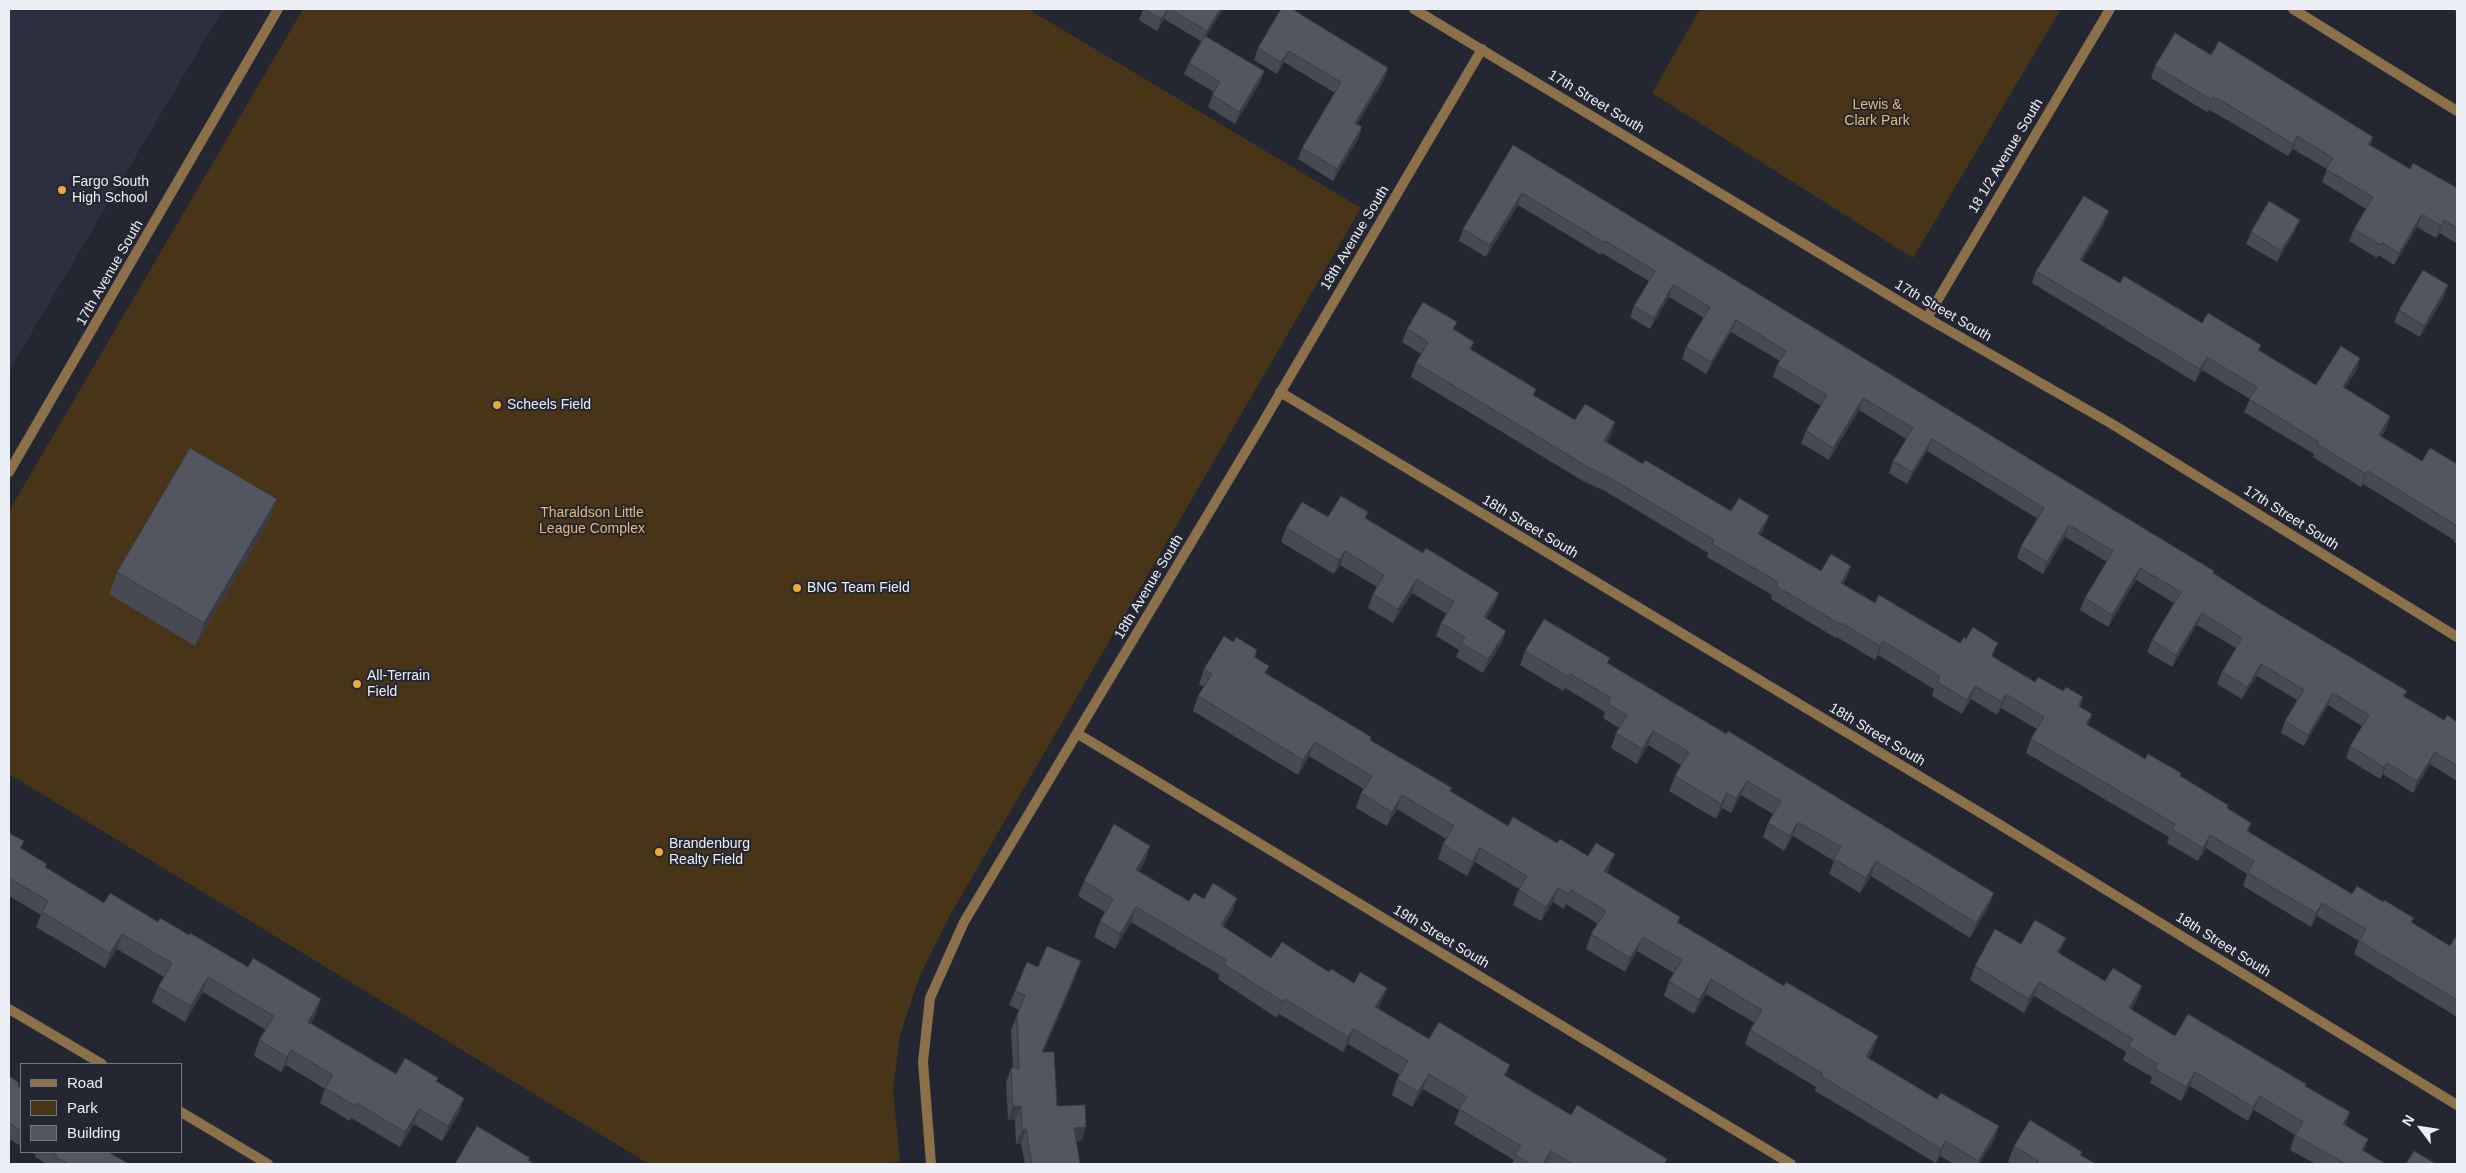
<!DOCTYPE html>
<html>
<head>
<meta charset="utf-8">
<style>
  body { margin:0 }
  #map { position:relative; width:2466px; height:1173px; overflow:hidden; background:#242631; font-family:Arial,sans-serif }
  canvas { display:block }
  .frame { position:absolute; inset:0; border:10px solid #edeff6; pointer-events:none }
  .legend { position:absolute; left:20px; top:1063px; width:162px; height:90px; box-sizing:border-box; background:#242631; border:1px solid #747680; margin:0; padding:6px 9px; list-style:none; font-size:15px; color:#edeff6 }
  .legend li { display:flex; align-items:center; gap:10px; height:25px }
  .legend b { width:25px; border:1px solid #747680 }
  .north { position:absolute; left:2396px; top:1103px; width:50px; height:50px; -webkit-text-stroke:4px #242631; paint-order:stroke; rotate:301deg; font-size:14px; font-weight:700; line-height:20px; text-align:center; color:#edeff6 }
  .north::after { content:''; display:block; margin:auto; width:18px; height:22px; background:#edeff6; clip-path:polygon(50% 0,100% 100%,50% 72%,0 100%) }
</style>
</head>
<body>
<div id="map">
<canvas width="2466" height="1173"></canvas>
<div class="frame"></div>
<ul class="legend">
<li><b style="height:6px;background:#8b704a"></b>Road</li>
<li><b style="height:14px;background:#483517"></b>Park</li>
<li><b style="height:14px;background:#535561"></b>Building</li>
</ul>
<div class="north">N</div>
</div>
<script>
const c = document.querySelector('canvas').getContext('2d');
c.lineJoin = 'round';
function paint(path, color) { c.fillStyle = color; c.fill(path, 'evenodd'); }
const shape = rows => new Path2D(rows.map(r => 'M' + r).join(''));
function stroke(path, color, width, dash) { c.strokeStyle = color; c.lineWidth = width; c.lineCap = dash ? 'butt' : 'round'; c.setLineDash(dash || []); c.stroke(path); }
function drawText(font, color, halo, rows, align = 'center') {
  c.font = font + ' Arial,sans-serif'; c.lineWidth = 4; c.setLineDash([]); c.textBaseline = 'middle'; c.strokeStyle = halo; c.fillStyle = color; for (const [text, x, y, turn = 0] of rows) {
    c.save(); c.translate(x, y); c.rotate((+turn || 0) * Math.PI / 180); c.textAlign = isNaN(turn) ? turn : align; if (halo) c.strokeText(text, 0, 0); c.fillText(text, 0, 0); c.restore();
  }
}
paint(shape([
  [9,9,223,9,9,371]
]), '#2d2f40');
paint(shape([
  [303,9,1028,9,1361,208,949,917,920,975,900,1035,893,1090,900,1161,882,1164,649,1164,9,774,9,511],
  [1700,9,2061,9,1913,258,1652,93]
]), '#483517');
stroke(shape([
  [1414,9,1927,318,2112,424,2457,637],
  [2293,9,2457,111],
  [1927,318,2110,9],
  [1280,392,1984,815,2457,1105],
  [1078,734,1791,1164],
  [9,1009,102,1064],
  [181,1112,268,1164],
  [931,1164,923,1062,930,998,964,922,1262,424,1482,49]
]), '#8b704a', 10);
stroke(shape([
  [9,472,278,9]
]), '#8b704a', 10);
paint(shape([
  [1143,9,1223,9,1206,36,1264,71,1260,83,1235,124,1208,107,1214,92,1184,74,1189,63,1201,41,1164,19,1157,31,1139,20],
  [1281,9,1388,68,1384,80,1357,124,1362,127,1358,139,1333,181,1298,159,1302,148,1335,93,1284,62,1277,74,1254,60,1258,48],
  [2452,9,2457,9,2457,12],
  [2211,55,2373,137,2370,145,2410,169,2457,188,2457,244,2440,233,2436,238,2417,227,2394,265,2378,255,2377,258,2349,241,2354,229,2366,209,2322,182,2327,169,2293,149,2288,156,2217,114,2209,110,2207,112,2151,78,2155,66],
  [1513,145,2213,573,2268,608,2407,691,2404,697,2444,720,2457,722,2457,781,2430,764,2413,793,2383,774,2380,779,2346,758,2350,746,2362,726,2328,705,2304,746,2281,733,2285,721,2297,700,2257,676,2242,699,2217,684,2222,672,2236,648,2197,625,2172,667,2147,652,2152,640,2174,603,2136,580,2108,627,2080,610,2085,598,2107,562,2065,537,2043,574,2017,558,2021,546,2038,519,1927,451,1907,484,1889,473,1893,461,1906,439,1859,410,1829,460,1801,443,1806,431,1821,406,1773,377,1777,365,1780,361,1731,332,1706,374,1682,359,1686,347,1704,318,1669,297,1650,329,1630,317,1634,306,1649,281,1602,253,1601,255,1518,205,1486,257,1459,241,1463,229],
  [2104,224,2082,261,2120,283,2202,323,2261,345,2259,350,2316,385,2360,358,2356,371,2345,388,2390,416,2386,429,2381,437,2422,461,2457,464,2457,544,2454,542,2454,540,2363,484,2361,487,2313,457,2314,454,2244,412,2250,399,2202,370,2195,382,2032,283,2036,271],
  [2295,231,2277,262,2246,244,2251,232],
  [2444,297,2420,337,2394,322,2399,310],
  [1407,329,1454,330,1471,350,1536,389,1534,396,1575,420,1615,422,1610,436,1607,442,1643,464,1731,511,1769,516,1764,529,1760,535,1821,571,1851,566,1846,579,1843,584,1875,603,1960,643,1993,657,2035,682,2083,697,2080,707,2092,714,2088,725,2145,759,2180,776,2227,809,2251,823,2248,832,2352,894,2412,923,2450,946,2457,935,2457,1017,2354,954,2359,941,2317,916,2311,927,2243,886,2247,874,2206,848,2198,861,2167,843,2169,837,2026,753,2031,739,2037,729,2001,708,1997,715,1971,699,1962,714,1932,696,1934,689,1878,655,1875,660,1837,637,1836,638,1771,599,1772,595,1707,557,1708,553,1605,491,1583,481,1411,377,1416,363,1421,354,1402,342],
  [277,499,269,521,195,646,109,594,117,572],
  [1328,517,1366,519,1494,606,1486,619,1506,631,1501,644,1483,673,1456,657,1459,650,1436,636,1441,623,1447,614,1412,593,1393,623,1368,608,1373,594,1377,587,1340,565,1334,574,1281,542,1286,528],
  [1233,642,1257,650,1255,657,1266,674,1371,737,1370,740,1451,792,1508,826,1557,843,1609,869,1607,873,1680,917,1678,923,1873,1051,1869,1058,1937,1099,1999,1126,1994,1140,1979,1164,1954,1164,1940,1156,1936,1163,1815,1091,1816,1087,1745,1044,1750,1030,1755,1023,1706,994,1694,1014,1664,996,1669,981,1674,973,1637,951,1625,972,1586,949,1591,934,1598,924,1566,904,1564,909,1553,902,1541,921,1513,905,1519,889,1475,862,1467,876,1438,859,1443,844,1446,839,1397,809,1387,826,1356,808,1361,793,1364,789,1309,756,1298,775,1193,711,1198,696,1204,687,1199,684,1204,669],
  [1525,651,1608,663,1994,893,1988,908,1970,938,1871,876,1860,893,1829,874,1834,861,1793,836,1784,851,1763,837,1768,823,1773,814,1741,795,1731,813,1722,808,1716,819,1669,791,1675,776,1681,765,1648,745,1637,764,1611,748,1616,733,1619,728,1603,718,1605,712,1565,688,1563,691,1520,665],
  [9,833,21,848,47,864,45,867,104,903,158,922,316,1014,311,1023,396,1074,437,1082,464,1098,459,1113,442,1141,414,1124,400,1147,351,1118,350,1121,320,1103,325,1089,286,1065,281,1072,254,1056,259,1040,266,1030,203,992,185,1022,152,1002,158,987,164,977,117,949,105,968,36,927,41,915,9,896],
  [1150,846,1145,861,1139,871,1189,901,1204,899,1237,898,1232,913,1223,927,1271,958,1329,972,1381,1003,1378,1008,1429,1039,1506,1076,1571,1115,1667,1159,1665,1164,1512,1164,1514,1160,1454,1124,1459,1110,1423,1089,1412,1107,1392,1095,1397,1079,1400,1075,1348,1044,1343,1052,1279,1014,1277,1018,1218,979,1220,975,1131,922,1115,949,1094,937,1100,921,1105,912,1078,896,1084,881],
  [2021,944,2060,952,2059,954,2137,1000,2131,1010,2175,1036,2305,1086,2350,1112,2345,1125,2368,1139,2364,1151,2386,1164,2316,1164,2290,1150,2295,1135,2254,1110,2248,1121,2190,1086,2181,1101,2150,1083,2152,1077,2123,1060,2126,1052,2034,996,2024,1013,1970,980,1975,966],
  [1038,967,1076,975,1043,1052,1057,1106,1086,1127,1081,1141,1076,1141,1080,1164,1025,1164,1021,1144,1016,1144,1015,1120,1008,1120,1006,1083,1011,1068,1013,1068,1011,1030,1019,1010,1009,1005,1015,991],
  [9,1076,18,1086,21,1088,21,1146,9,1139],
  [2014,1146,2082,1152,2081,1156,2096,1164,2011,1164,2008,1162],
  [31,1152,108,1152,129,1164,47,1164,35,1157,36,1155]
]), '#474953');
paint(shape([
  [1168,9,1164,19,1157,31,1161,19],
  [1220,9,1223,9,1203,42,1207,31],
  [1289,51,1284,62,1277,74,1281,62],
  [1388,68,1384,80,1351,134,1355,123],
  [1264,71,1260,83,1235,124,1239,112],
  [1362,127,1358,139,1333,181,1337,169],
  [2297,136,2293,149,2288,156,2293,144],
  [1522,193,1518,205,1486,257,1490,245],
  [2109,211,2104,224,2075,273,2080,260],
  [2422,214,2417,227,2394,265,2399,253],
  [2300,220,2295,231,2277,262,2281,251],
  [2444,220,2440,233,2436,238,2441,226],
  [1673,285,1669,297,1650,329,1654,318],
  [2448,285,2444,297,2420,337,2424,326],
  [1736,320,1731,332,1706,374,1711,362],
  [2207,357,2202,370,2195,382,2200,369],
  [2360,358,2356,371,2338,400,2343,387],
  [1863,398,1859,410,1829,460,1833,448],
  [2390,416,2386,429,2374,448,2379,435],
  [1615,422,1610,436,1599,454,1604,441],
  [1932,439,1927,451,1907,484,1912,472],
  [2368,471,2363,484,2361,487,2366,474],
  [277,499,269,521,195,646,204,623],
  [1769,516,1764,529,1753,547,1758,534],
  [2069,525,2065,537,2043,574,2047,562],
  [1345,551,1340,565,1334,574,1339,560],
  [1851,566,1846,579,1836,596,1841,583],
  [2140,568,2136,580,2108,627,2112,615],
  [1417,579,1412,593,1393,623,1398,609],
  [1499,593,1494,606,1479,631,1484,617],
  [2202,613,2197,625,2172,667,2176,655],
  [1506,631,1501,644,1483,673,1488,659],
  [1883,641,1878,655,1875,660,1880,646],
  [1998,643,1993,656,1987,667,1992,654],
  [2261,664,2257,676,2242,699,2247,687],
  [1975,686,1971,699,1962,714,1967,700],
  [2333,693,2328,705,2304,746,2308,735],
  [2006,694,2001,708,1997,715,2002,702],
  [2092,714,2087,728,2086,724],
  [1653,731,1648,745,1637,764,1642,749],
  [1315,742,1309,756,1298,775,1303,760],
  [2435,752,2430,764,2413,793,2417,781],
  [2387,763,2383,774,2380,779,2384,767],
  [1747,781,1741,795,1731,813,1736,799],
  [1727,793,1722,808,1716,819,1721,804],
  [1402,795,1397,809,1387,826,1392,812],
  [1798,822,1793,836,1784,851,1790,836],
  [2210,835,2206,848,2198,861,2203,848],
  [1150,846,1145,861,1131,885,1136,870],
  [1480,848,1475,862,1467,876,1472,862],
  [1615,854,1609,869,1599,886,1604,871],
  [1876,861,1871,876,1860,893,1866,878],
  [1558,888,1553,902,1541,921,1546,907],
  [1994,893,1988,908,1970,938,1976,923],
  [1237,898,1232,913,1215,941,1221,925],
  [2322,903,2317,916,2311,927,2316,913],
  [1136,907,1131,922,1115,949,1120,934],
  [122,934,117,949,105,968,110,953],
  [1643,937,1637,951,1625,972,1630,958],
  [2066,938,2060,952,2052,966,2057,952],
  [1081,961,1076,975,1037,1067,1042,1052],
  [208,977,203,992,185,1022,191,1006],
  [1711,979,1706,994,1694,1014,1699,1000],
  [2039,982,2034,996,2024,1013,2029,999],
  [2142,986,2137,1000,2124,1022,2129,1008],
  [1387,988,1381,1003,1370,1022,1375,1007],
  [321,999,316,1014,302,1037,308,1022],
  [1285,999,1279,1014,1277,1018,1283,1002],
  [1353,1029,1348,1044,1343,1052,1348,1037],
  [1878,1036,1873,1051,1861,1071,1866,1057],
  [291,1050,286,1065,281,1072,287,1057],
  [1510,1065,1504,1080,1504,1075],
  [2195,1072,2190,1086,2181,1101,2186,1087],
  [1429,1074,1423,1089,1412,1107,1418,1092],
  [2260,1096,2254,1110,2248,1121,2253,1107],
  [464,1098,459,1113,442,1141,448,1126],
  [357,1103,351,1118,350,1121,355,1106],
  [1013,1106,1021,1106,1015,1120,1008,1120],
  [419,1109,414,1124,400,1147,405,1132],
  [2350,1112,2345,1127,2343,1124],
  [1999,1126,1994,1140,1979,1164,1977,1164],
  [1086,1127,1081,1141,1068,1142,1074,1128],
  [1026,1129,1021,1144,1016,1144,1022,1130],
  [2368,1139,2363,1153,2362,1150],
  [1945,1141,1940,1156,1936,1163,1941,1149],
  [1551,1151,1546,1164,1543,1164]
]), '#3a3c44');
const building = shape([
  [1144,9,1168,9,1161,19,1144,9],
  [1170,9,1220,9,1207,31,1170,9],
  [1281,9,1292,9,1388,68,1355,123,1362,127,1337,169,1302,148,1341,82,1289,51,1281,62,1258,48,1281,9],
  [2175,33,2211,55,2219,41,2373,137,2368,144,2410,169,2413,163,2457,188,2457,228,2444,220,2441,226,2422,214,2399,253,2383,243,2381,245,2354,229,2373,197,2326,169,2333,158,2297,136,2293,144,2222,101,2213,97,2212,100,2155,66,2175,33],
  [1205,36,1264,71,1239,112,1212,95,1220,82,1189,63,1205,36],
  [1513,145,2214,571,2213,573,2268,608,2407,691,2403,696,2444,720,2447,715,2457,722,2457,766,2435,752,2417,781,2387,763,2384,767,2350,746,2369,715,2333,693,2308,735,2285,721,2304,690,2261,664,2247,687,2222,672,2242,638,2202,613,2176,655,2152,640,2181,592,2140,568,2112,615,2085,598,2113,551,2069,525,2047,562,2021,546,2044,508,1932,439,1912,472,1893,461,1913,428,1863,398,1833,448,1806,431,1827,395,1777,365,1786,351,1736,320,1711,362,1686,347,1710,307,1673,285,1654,318,1634,306,1655,271,1606,241,1605,243,1522,193,1490,245,1463,229,1513,145],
  [2084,196,2109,211,2080,260,2120,283,2124,276,2202,323,2208,313,2261,345,2258,350,2316,385,2341,346,2360,358,2343,387,2390,416,2379,435,2422,461,2430,448,2457,464,2457,526,2368,471,2366,474,2317,444,2319,442,2249,399,2257,387,2207,357,2200,369,2036,271,2084,196],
  [2269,201,2300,220,2281,251,2251,232,2269,201],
  [2423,270,2448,285,2424,326,2399,310,2423,270],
  [1423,302,1457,322,1453,329,1474,342,1470,349,1536,389,1533,395,1575,420,1585,404,1615,422,1604,441,1643,464,1645,460,1731,511,1739,498,1769,516,1758,534,1821,571,1831,554,1851,566,1841,583,1875,603,1879,595,1960,643,1964,637,1966,639,1973,627,1998,643,1992,654,1993,657,2035,682,2038,677,2063,691,2066,687,2083,697,2078,706,2092,714,2086,724,2145,759,2148,754,2181,773,2180,776,2228,805,2227,808,2251,823,2247,831,2352,894,2357,886,2383,902,2384,900,2414,918,2411,922,2450,946,2457,935,2457,1000,2359,941,2366,929,2322,903,2316,913,2248,873,2254,861,2210,835,2203,848,2172,829,2175,824,2031,739,2044,717,2006,694,2002,702,1975,686,1967,700,1937,682,1940,676,1883,641,1880,646,1842,623,1841,625,1776,586,1778,582,1712,544,1714,540,1610,478,1588,467,1416,363,1428,342,1407,329,1423,302],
  [190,448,277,499,204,623,117,572,190,448],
  [1341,496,1368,512,1365,518,1423,553,1426,548,1499,593,1484,617,1506,631,1488,659,1461,643,1465,637,1441,623,1454,602,1417,579,1398,609,1373,594,1384,575,1345,551,1339,560,1286,528,1302,502,1328,517,1341,496],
  [1544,619,1610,658,1607,663,1726,734,1728,731,1994,893,1976,923,1876,861,1866,878,1834,859,1841,847,1798,822,1790,836,1768,823,1781,801,1747,781,1736,799,1727,793,1721,804,1675,776,1689,752,1653,731,1642,749,1616,733,1627,715,1608,704,1611,698,1570,674,1569,677,1525,651,1544,619],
  [1224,636,1233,642,1236,637,1257,650,1254,657,1269,666,1265,673,1371,737,1370,740,1452,788,1450,791,1508,826,1513,817,1557,843,1560,839,1588,856,1596,843,1615,854,1604,871,1680,917,1677,922,1784,986,1786,982,1878,1036,1866,1057,1937,1099,1941,1093,1999,1126,1978,1161,1945,1141,1941,1149,1821,1076,1822,1073,1750,1030,1762,1010,1711,979,1699,1000,1669,981,1682,960,1643,937,1630,958,1591,934,1606,911,1571,890,1569,894,1558,888,1546,907,1519,890,1527,876,1480,848,1472,862,1443,844,1454,826,1402,795,1392,812,1361,793,1372,776,1315,742,1303,760,1198,696,1212,674,1204,669,1224,636],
  [1114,824,1150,846,1136,870,1175,893,1189,901,1194,893,1204,899,1213,883,1237,898,1221,925,1271,958,1282,942,1329,972,1331,969,1354,983,1360,972,1387,988,1375,1007,1429,1039,1439,1022,1510,1065,1504,1075,1571,1115,1577,1105,1667,1159,1664,1164,1573,1164,1551,1151,1543,1164,1531,1164,1515,1155,1521,1146,1459,1109,1467,1097,1429,1074,1418,1092,1397,1079,1408,1061,1353,1029,1348,1037,1285,999,1283,1002,1224,964,1226,960,1136,907,1120,934,1100,921,1113,899,1084,881,1114,824],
  [9,833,24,841,20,848,47,864,45,867,104,903,110,893,158,922,160,918,189,935,190,933,248,967,253,958,321,999,308,1022,396,1074,405,1058,438,1078,436,1081,464,1098,448,1126,419,1109,405,1132,357,1103,355,1106,325,1088,333,1075,291,1050,287,1057,259,1040,274,1016,208,977,191,1006,158,987,172,963,122,934,110,953,42,912,48,901,9,878,9,833],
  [2035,920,2066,938,2057,952,2105,981,2113,968,2142,986,2129,1008,2175,1036,2188,1014,2306,1084,2305,1086,2350,1112,2343,1124,2368,1139,2362,1150,2386,1164,2346,1164,2295,1135,2303,1122,2260,1096,2253,1107,2195,1072,2186,1087,2155,1069,2158,1064,2128,1046,2133,1039,2039,982,2029,999,1975,966,1995,929,2021,944,2035,920],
  [1047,946,1081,961,1042,1052,1054,1052,1057,1106,1085,1105,1086,1127,1074,1128,1080,1164,1032,1164,1026,1129,1022,1130,1021,1106,1013,1106,1011,1068,1019,1068,1017,1015,1025,996,1015,991,1027,962,1038,967,1047,946],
  [9,1076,19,1083,18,1086,21,1088,21,1131,9,1123,9,1076],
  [2030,1120,2082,1152,2080,1155,2096,1164,2037,1164,2038,1161,2014,1146,2030,1120],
  [477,1126,530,1158,528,1160,532,1162,530,1164,455,1164,477,1126],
  [2414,1151,2436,1164,2406,1164,2414,1151],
  [52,1152,108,1152,129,1164,68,1164,55,1157,57,1155,52,1152]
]);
paint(building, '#535561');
stroke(building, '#3a3c44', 1);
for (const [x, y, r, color] of [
  [62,190,5,"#eba93a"],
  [497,405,5,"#eba93a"],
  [797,588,5,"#eba93a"],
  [357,684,5,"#eba93a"],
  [659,852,5,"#eba93a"]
]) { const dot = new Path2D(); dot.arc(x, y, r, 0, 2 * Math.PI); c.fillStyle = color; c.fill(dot); stroke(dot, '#242631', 2); }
drawText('14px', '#edeff6', '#242631', [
  ["17th Street South",1596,102,31],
  ["18 1/2 Avenue South",2006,156,-59],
  ["18th Avenue South",1355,238,-59],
  ["17th Avenue South",110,273,-60],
  ["17th Street South",1943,311,30],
  ["17th Street South",2291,518,32],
  ["18th Street South",1530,527,31],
  ["18th Avenue South",1149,587,-59],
  ["18th Street South",1877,735,31],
  ["19th Street South",1441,937,31],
  ["18th Street South",2223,945,32]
]);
drawText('14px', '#eab86d', '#242631', [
  ["Lewis &",1877,105],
  ["Clark Park",1877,121],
  ["Tharaldson Little",592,513],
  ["League Complex",592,529]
]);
drawText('14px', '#edeff6', '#242631', [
  ["Fargo South",72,182],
  ["High School",72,198],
  ["Scheels Field",507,405],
  ["BNG Team Field",807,588],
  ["All-Terrain",367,676],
  ["Field",367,692],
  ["Brandenburg",669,844],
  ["Realty Field",669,860]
], 'left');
</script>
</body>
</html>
